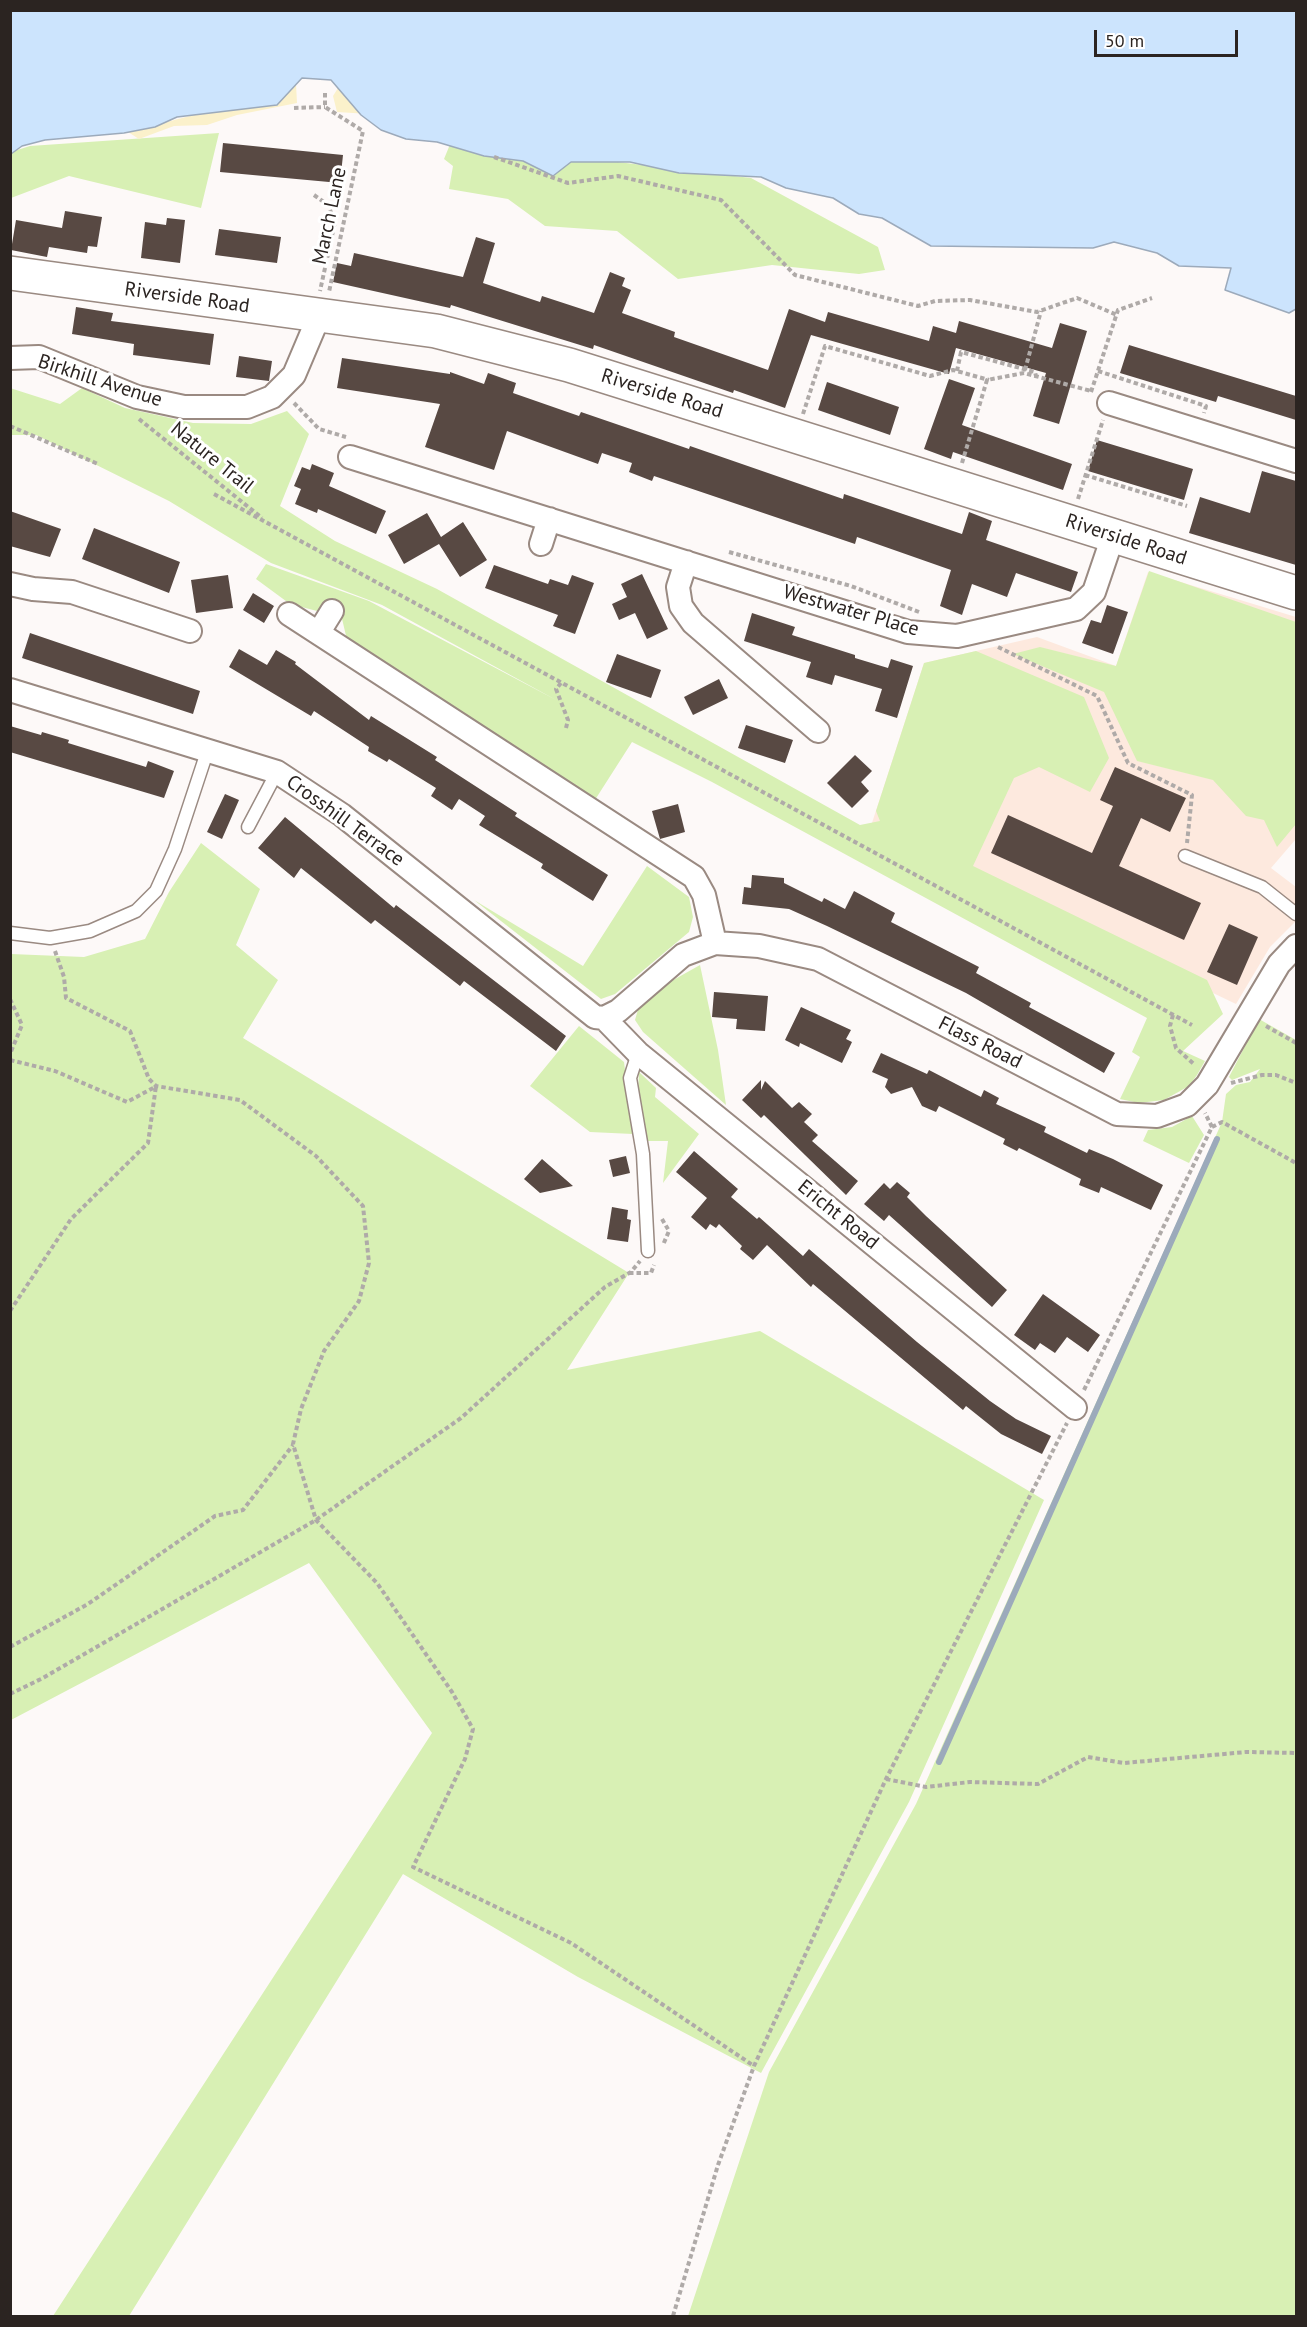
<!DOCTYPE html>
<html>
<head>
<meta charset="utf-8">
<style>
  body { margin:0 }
  #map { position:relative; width:1307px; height:2327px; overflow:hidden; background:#fdf9f8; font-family:"PT Sans",sans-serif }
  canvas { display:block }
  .frame { position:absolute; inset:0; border:12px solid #2b2421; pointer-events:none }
  .scale { position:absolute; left:1094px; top:30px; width:144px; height:27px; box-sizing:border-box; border:3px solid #2b2421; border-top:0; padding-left:8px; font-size:18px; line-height:21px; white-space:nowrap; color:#2b2421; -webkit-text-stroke:4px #fff; paint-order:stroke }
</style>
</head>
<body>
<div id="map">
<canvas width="1307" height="2327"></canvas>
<div class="frame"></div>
<div class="scale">50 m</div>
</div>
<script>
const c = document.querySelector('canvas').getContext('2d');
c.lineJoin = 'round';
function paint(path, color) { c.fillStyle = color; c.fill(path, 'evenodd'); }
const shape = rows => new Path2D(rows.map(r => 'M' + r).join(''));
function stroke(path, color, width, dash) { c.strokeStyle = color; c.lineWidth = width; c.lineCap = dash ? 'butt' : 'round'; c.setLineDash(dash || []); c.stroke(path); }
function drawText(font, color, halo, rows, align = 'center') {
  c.font = font + ' "PT Sans",sans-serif'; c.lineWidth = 6; c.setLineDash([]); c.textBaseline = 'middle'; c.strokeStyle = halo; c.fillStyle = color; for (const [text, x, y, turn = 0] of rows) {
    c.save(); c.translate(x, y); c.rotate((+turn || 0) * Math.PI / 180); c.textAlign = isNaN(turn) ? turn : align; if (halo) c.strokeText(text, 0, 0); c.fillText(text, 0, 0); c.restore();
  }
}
paint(shape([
  [1148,572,1296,617,1296,839,1271,868,1296,887,1296,921,1270,947,1236,1004,870,829,924,663,1037,637,1116,666]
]), '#fde9de');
paint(shape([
  [219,133,201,208,69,176,11,198,11,152,30,146],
  [451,142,751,178,878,247,885,270,859,274,772,265,678,279,617,231,545,226,508,199,449,189,453,166,444,159],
  [10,388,60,404,82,388,125,408,193,423,251,424,287,411,309,434,280,506,335,541,437,589,860,825,880,821,876,811,924,663,976,651,1084,697,1109,758,1090,792,1039,767,1014,778,973,866,1207,980,1223,1014,1183,1051,1205,1061,1197,1075,1189,1086,1164,1100,1139,1103,1120,1099,1140,1057,1132,1052,1147,1018,712,782,632,742,593,803,347,640,339,606,330,603,317,611,298,606,290,604,256,579,266,564,369,601,558,701,382,605,271,563,169,501,36,435,11,435],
  [1149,571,1296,622,1296,824,1277,847,1264,820,1246,816,1213,780,1137,761,1104,692,1013,654,1040,647,1116,666],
  [201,843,260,889,236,945,278,980,243,1038,629,1273,567,1370,760,1331,1044,1500,909,1802,761,2073,578,1977,403,1874,129,2316,53,2316,432,1733,309,1563,11,1720,11,954,84,957,145,939,169,892],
  [647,866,689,897,693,917,689,932,615,994,601,999,474,900,583,966],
  [700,965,718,1050,726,1105,643,1032,635,1020,639,1006,668,983],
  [1259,1019,1296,1040,1296,2316,688,2316,769,2072,916,1804,1222,1122,1226,1094,1236,1085,1250,1082,1260,1069,1232,1080,1229,1077],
  [579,1026,624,1062,633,1134,590,1132,530,1086],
  [639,1072,656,1088,655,1097,699,1134,663,1183,668,1141,647,1141,638,1091],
  [1192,1116,1204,1135,1189,1163,1143,1141,1148,1130,1172,1127]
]), '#d8f0b4');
paint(shape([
  [296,84,297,103,237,115,207,125,174,126,139,139,128,132,267,96],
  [338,88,369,114,337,112,333,96]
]), '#fbf1cb');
const water = shape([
  [11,10,1296,11,1296,309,1289,313,1225,290,1231,268,1179,266,1157,253,1114,242,1093,248,931,246,882,218,859,214,833,198,786,188,761,177,679,173,630,162,571,162,553,176,523,161,484,156,437,142,406,139,381,130,361,115,331,80,302,78,277,105,177,117,155,127,124,133,45,140,22,146,11,154,11,10]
]);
paint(water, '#cce4fd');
stroke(water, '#9caabb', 1.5);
stroke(shape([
  [939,1762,1217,1139]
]), '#9caabb', 6);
paint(shape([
  [223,143,343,155,340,183,220,172],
  [65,211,102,217,97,247,88,246,87,253,49,247,47,257,11,250,16,220,62,228],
  [167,218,185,220,180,263,141,258,145,222,166,225],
  [219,229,281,237,277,263,215,255],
  [476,237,495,243,483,283,540,302,542,296,594,313,610,272,625,278,622,286,631,290,622,313,675,332,674,337,768,370,789,309,825,322,828,312,929,341,933,326,956,333,959,321,1052,348,1060,323,1087,331,1059,424,1033,416,1046,373,956,348,949,374,811,335,785,408,734,390,733,393,594,345,593,349,451,305,450,308,333,282,337,263,351,266,354,253,463,277],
  [76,307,113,313,111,321,214,334,210,365,133,355,134,344,72,334],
  [1129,345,1296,396,1296,420,1218,396,1216,402,1120,373],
  [239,356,272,361,269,381,236,377],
  [342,358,450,374,450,372,484,384,488,373,516,383,513,393,579,416,581,412,689,449,690,446,843,499,844,494,962,534,969,512,992,521,986,540,1078,572,1071,592,1016,573,1007,597,972,584,962,615,940,606,951,570,857,537,855,544,654,476,652,481,629,472,632,463,602,453,598,464,507,431,494,470,425,447,440,404,337,388],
  [949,379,975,388,962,425,1072,464,1063,490,953,452,951,459,924,449],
  [827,382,899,407,890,435,818,410],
  [1097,440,1193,469,1184,500,1088,471],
  [312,464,334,473,329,486,386,511,376,534,318,509,317,513,295,504,301,489,294,486,302,467,310,470],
  [1262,471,1296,481,1296,565,1189,533,1200,497,1250,513],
  [10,511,61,529,50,557,10,546],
  [427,513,441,537,463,522,487,560,460,577,439,544,404,564,388,535],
  [94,528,180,562,169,593,82,559],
  [494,565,548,584,550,579,568,585,572,575,594,583,575,634,553,626,558,615,485,588],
  [642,574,668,629,647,639,635,613,619,620,612,604,627,597,621,584],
  [228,575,233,608,196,613,191,580],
  [253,593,274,606,264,623,243,610],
  [1107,605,1128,612,1113,654,1082,643,1091,620,1101,623],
  [752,613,795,627,792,635,855,655,855,658,888,668,891,659,913,666,897,718,875,711,882,689,835,675,832,685,806,677,811,662,744,641],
  [30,633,200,691,193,714,22,658],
  [239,649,267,665,276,650,296,662,295,664,369,720,371,716,437,757,435,760,517,813,515,816,608,875,593,901,541,868,543,864,479,825,485,816,459,799,452,810,431,796,436,788,389,759,387,762,368,751,369,747,314,711,311,716,229,667],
  [617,654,661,670,651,698,606,682],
  [719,679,728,698,693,715,684,697],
  [746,725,793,740,785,763,738,748],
  [10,726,41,735,42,732,69,740,68,743,146,767,148,761,174,771,164,798,10,752],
  [855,755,872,771,861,782,869,791,852,808,827,783],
  [1115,767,1186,798,1170,832,1141,818,1119,866,1201,903,1184,940,991,853,1008,815,1092,853,1113,806,1100,800],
  [225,794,239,800,222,839,207,832],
  [678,804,685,832,660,839,652,811],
  [285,817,394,908,396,905,566,1036,556,1051,464,981,460,986,375,920,371,924,301,868,294,878,258,848],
  [752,875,784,878,784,883,822,902,824,898,845,909,854,891,895,913,891,922,979,967,976,973,1031,1003,1029,1007,1115,1053,1104,1073,966,993,827,926,789,909,742,904,744,887,751,888],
  [1229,924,1258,937,1237,985,1207,972],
  [714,992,768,996,765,1031,736,1029,737,1019,712,1017],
  [801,1007,851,1030,846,1039,852,1042,842,1063,800,1043,799,1047,785,1040],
  [881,1053,927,1074,929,1070,981,1097,984,1090,999,1098,996,1104,1046,1127,1044,1132,1087,1153,1089,1149,1113,1159,1163,1185,1151,1210,1101,1187,1099,1193,1079,1185,1081,1179,1019,1148,1017,1151,1003,1144,1005,1139,939,1106,936,1112,922,1106,912,1087,891,1094,885,1087,888,1079,872,1072],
  [761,1080,761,1090,765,1081,792,1108,799,1102,812,1114,804,1122,818,1135,812,1141,858,1181,846,1195,764,1115,761,1118,742,1100],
  [694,1151,738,1189,731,1197,757,1219,759,1217,803,1256,809,1249,917,1342,990,1401,1016,1419,1051,1436,1042,1454,1001,1434,966,1406,963,1410,813,1284,811,1287,767,1245,753,1260,740,1249,742,1246,719,1224,716,1228,710,1224,706,1230,691,1217,707,1198,676,1172],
  [626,1156,630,1173,613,1177,609,1160],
  [542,1159,573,1186,540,1193,524,1179],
  [897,1182,910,1193,907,1197,926,1216,1007,1290,992,1307,889,1215,884,1221,864,1204,884,1183,890,1189],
  [612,1207,628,1210,627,1219,631,1220,628,1242,607,1239],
  [1043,1294,1100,1335,1088,1352,1067,1337,1055,1353,1040,1343,1035,1350,1014,1335]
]), '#584943');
const lane = shape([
  [248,827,277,772],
  [1185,856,1262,887,1296,914],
  [10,933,50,938,90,931,136,911,156,891,175,849,208,749],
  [638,1053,630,1078,643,1154,648,1251]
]);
const street = shape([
  [10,358,39,357,137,397,184,407,247,407,272,397,294,375,319,316],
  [1109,403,1296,461],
  [350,457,908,632,957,636,1076,609,1094,592,1113,536],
  [541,544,549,519],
  [686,562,678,587,681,606,693,623,818,731],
  [10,584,33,589,72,592,190,631],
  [289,614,694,877,704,895,715,943],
  [319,632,332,611],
  [10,690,277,772,342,815,595,1017,604,1018],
  [604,1018,618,1011,683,955,715,943,759,946,818,959,1117,1114,1157,1116,1187,1105,1207,1085,1279,964,1296,946],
  [604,1018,638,1053,1075,1408]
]);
const secondary = shape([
  [10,273,436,331,569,365,1296,593]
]);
stroke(lane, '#9a8a82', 15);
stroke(street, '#9a8a82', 26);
stroke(secondary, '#9a8a82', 36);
stroke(shape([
  [325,93,325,107,363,131,329,292],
  [294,108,325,107],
  [494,157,568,183,618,176,721,200,795,275,918,306,935,301,970,300,1037,312,1077,298,1117,315],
  [314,195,328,205,335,222,320,291],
  [1025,370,1041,311],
  [957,371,961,352,1035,372,1036,376],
  [1098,371,1206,406,1204,413],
  [1091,392,1118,310,1152,298],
  [294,403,319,429,346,437],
  [803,414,825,346,930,376,953,370,989,380],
  [139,419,262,518],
  [10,426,98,464],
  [962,463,987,380,1024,373,1091,391],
  [1085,475,1187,506],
  [214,494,1192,1025],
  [1078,499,1103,420],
  [729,552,851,586,919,612],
  [998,647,1097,696,1128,763,1192,795,1187,843],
  [561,683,556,689,568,720,566,728],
  [55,951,64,977,66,998,130,1031,149,1079,156,1086,240,1100,316,1156,363,1206,369,1263,359,1301,324,1351,301,1409,293,1444,316,1520,377,1583,452,1692,473,1729,465,1759,413,1867,571,1943,754,2066],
  [10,999,22,1025,10,1054],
  [1173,1015,1170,1026,1176,1048,1195,1065],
  [1266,1026,1296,1043],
  [10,1060,55,1071,127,1102,155,1087],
  [1231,1083,1262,1075,1276,1075,1296,1083],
  [1212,1127,1222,1122,1296,1163],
  [662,1219,669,1231,663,1245],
  [629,1273,651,1273,654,1265],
  [10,1311,71,1219,148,1143,156,1086],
  [1084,1390,1212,1127,1205,1113],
  [10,1647,88,1604,215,1516,243,1510,293,1445],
  [10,1694,43,1678,316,1520,461,1418,605,1287,631,1272,640,1261],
  [886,1779,926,1787,970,1782,1038,1784,1088,1757,1124,1763,1246,1752,1296,1753],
  [673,2316,718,2165,754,2066,886,1779,1067,1423]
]), '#afaaa8', 4, [4.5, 3]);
stroke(lane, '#fff', 12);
stroke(street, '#fff', 22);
stroke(secondary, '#fff', 33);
drawText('20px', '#2b2421', '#fff', [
  ["March Lane",330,216,-78],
  ["Riverside Road",187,298,8],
  ["Birkhill Avenue",100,381,18],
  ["Riverside Road",662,394,17],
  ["Nature Trail",212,458,39],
  ["Riverside Road",1126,540,18],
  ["Westwater Place",851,611,16],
  ["Crosshill Terrace",345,821,36],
  ["Flass Road",980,1043,27],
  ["Ericht Road",838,1215,39]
]);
</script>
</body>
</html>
